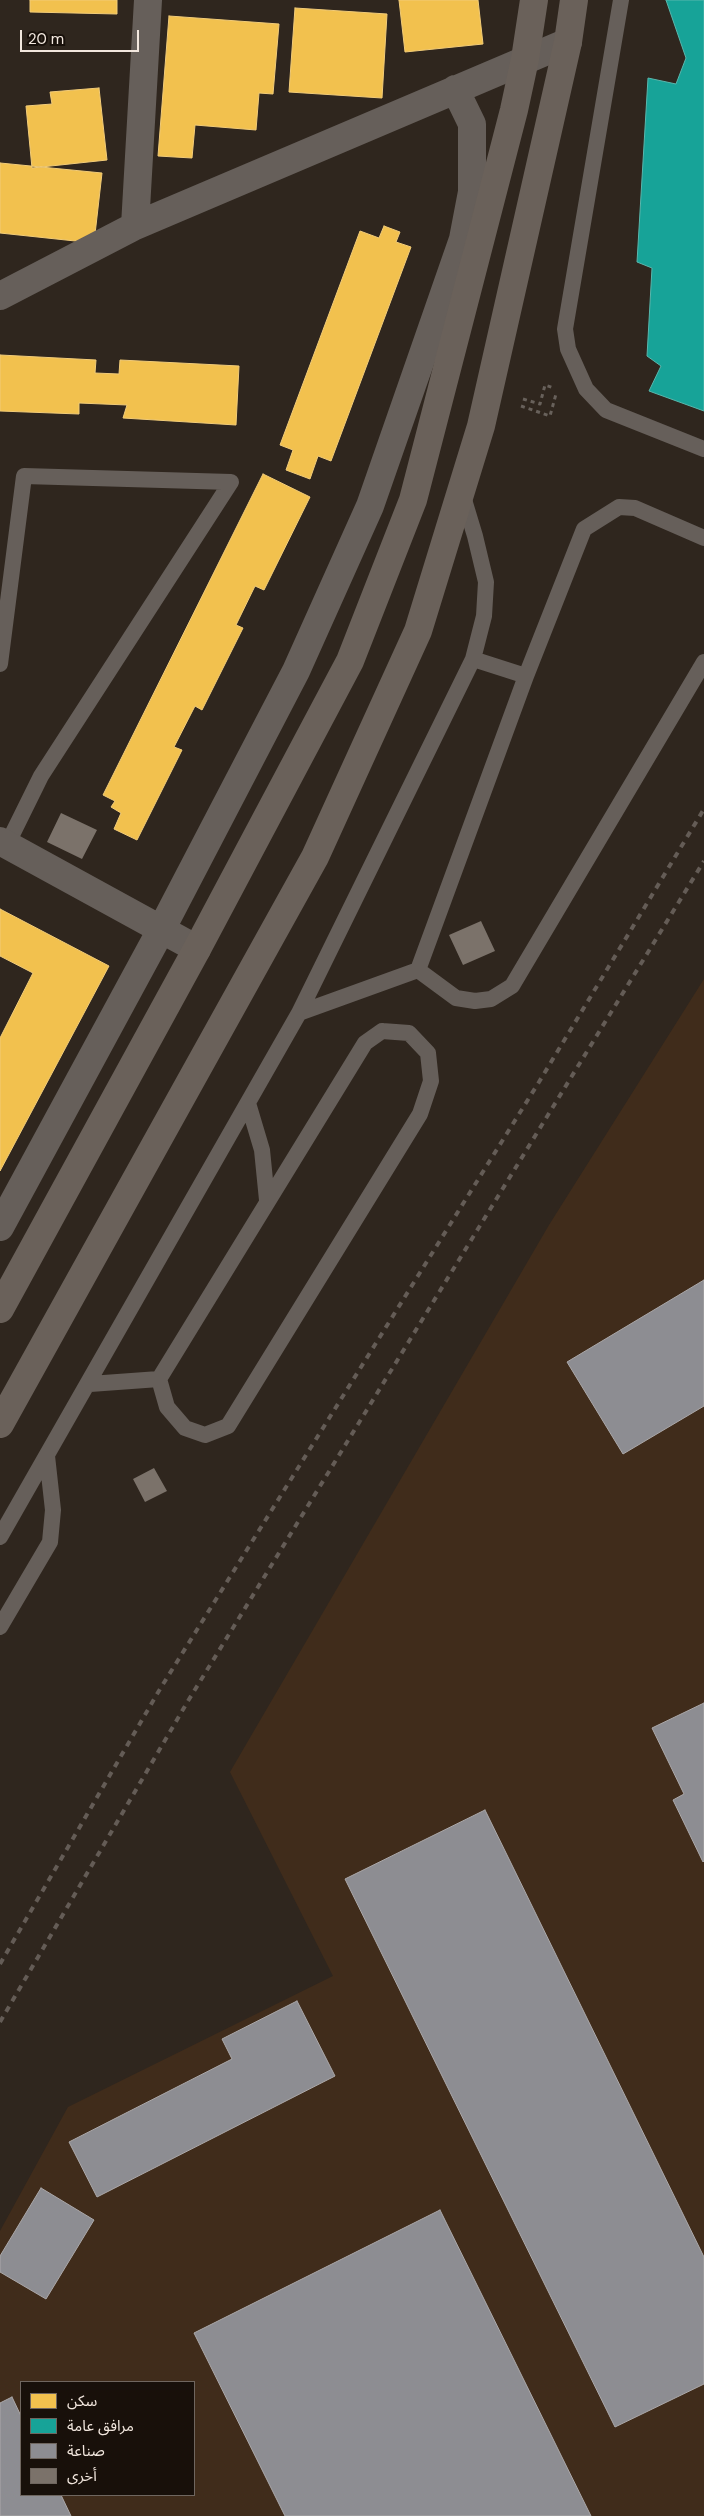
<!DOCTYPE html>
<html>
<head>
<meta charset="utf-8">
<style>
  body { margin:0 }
  #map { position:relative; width:704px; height:2516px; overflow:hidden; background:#2f261e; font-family:"DM Sans","Noto Sans Arabic",sans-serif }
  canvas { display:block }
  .legend { position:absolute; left:20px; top:2381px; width:175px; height:115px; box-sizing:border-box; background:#18100a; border:1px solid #6f665f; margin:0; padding:6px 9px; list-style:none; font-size:15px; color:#f2e7de }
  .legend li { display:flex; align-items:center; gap:10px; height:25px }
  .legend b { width:25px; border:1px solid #6f665f }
  .scale { position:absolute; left:20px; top:30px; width:119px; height:22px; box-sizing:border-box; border:2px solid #f2e7de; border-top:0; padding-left:6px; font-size:15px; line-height:18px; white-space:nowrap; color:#f2e7de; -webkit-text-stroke:4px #18100a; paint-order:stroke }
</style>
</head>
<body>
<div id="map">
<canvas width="704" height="2516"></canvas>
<ul class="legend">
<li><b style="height:14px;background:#f2c14e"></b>سكن</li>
<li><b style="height:14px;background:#17a398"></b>مرافق عامة</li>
<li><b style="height:14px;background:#8d8d92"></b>صناعة</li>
<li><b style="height:14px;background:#7b726a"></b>أخرى</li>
</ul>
<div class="scale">20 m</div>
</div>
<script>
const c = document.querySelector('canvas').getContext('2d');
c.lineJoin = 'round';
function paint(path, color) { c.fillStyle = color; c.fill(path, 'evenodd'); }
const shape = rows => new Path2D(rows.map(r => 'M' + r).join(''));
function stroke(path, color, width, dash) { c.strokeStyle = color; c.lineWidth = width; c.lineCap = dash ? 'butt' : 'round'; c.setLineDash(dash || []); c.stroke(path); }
paint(shape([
  [704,979,704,2516,0,2516,0,2231,68,2107,333,1976,230,1772,549,1225],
  [21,2382,194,2382,194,2495,21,2495]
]), '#402c1b');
const homes = shape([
  [30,0,117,0,117,14,30,12,30,0],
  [399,0,478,0,483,44,405,52,399,0],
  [295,8,387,14,382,98,289,92,295,8],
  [169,16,279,24,273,94,259,93,256,130,195,125,192,158,158,156,169,16],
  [99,88,107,160,32,168,26,106,52,104,50,92,99,88],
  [0,163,102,173,94,243,0,233,0,163],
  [384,226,400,232,396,242,411,247,331,461,318,456,310,479,286,470,293,450,280,445,360,231,379,238,384,226],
  [0,355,96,360,95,373,119,374,120,360,239,366,236,425,123,418,127,405,79,403,79,414,0,411,0,355],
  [263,474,310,497,264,590,255,586,236,625,243,628,202,710,195,706,174,747,182,750,137,840,114,829,121,813,111,807,115,801,103,795,263,474],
  [0,909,109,966,0,1171,0,1038,33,973,0,956,0,909]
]);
paint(homes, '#f2c14e');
stroke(homes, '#f2cc79', 1);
const public = shape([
  [666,0,704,0,704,411,649,391,661,366,647,356,652,268,637,262,648,78,676,84,686,58,666,0]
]);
paint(public, '#17a398');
stroke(public, '#59b7ad', 1);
const industry = shape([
  [704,1280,704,1406,623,1454,567,1362,704,1280],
  [704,1703,704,1861,703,1862,673,1800,684,1794,652,1728,704,1703],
  [485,1810,704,2257,704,2384,615,2427,345,1879,485,1810],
  [297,2001,335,2076,97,2197,69,2142,232,2059,222,2039,297,2001],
  [41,2188,94,2220,46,2299,0,2272,0,2256,41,2188],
  [440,2210,591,2516,285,2516,194,2333,440,2210],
  [12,2397,21,2416,21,2495,61,2495,71,2516,0,2516,0,2403,12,2397]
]);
paint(industry, '#8d8d92');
stroke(industry, '#aba8a9', 1);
paint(shape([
  [61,813,97,830,82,859,47,842],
  [481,921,495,951,463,965,449,935],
  [154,1468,167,1491,145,1502,133,1479]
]), '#7b726a');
stroke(shape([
  [523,399,540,404,545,385,554,388],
  [521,406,550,416,556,394]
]), '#68615b', 3, [4, 4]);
stroke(shape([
  [621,0,565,329,568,349,586,389,606,410,704,449],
  [473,659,526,676],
  [0,664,24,476,231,482,41,776,7,845],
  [418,970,456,998,475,1001,491,999,512,986,704,662],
  [299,1013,418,970,526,676,584,529,619,507,635,508,704,538],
  [382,1031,409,1033,428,1053,431,1081,420,1114,228,1426,205,1435,185,1428,167,1407,159,1379,365,1043,382,1031],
  [248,1103,262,1150,267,1200],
  [90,1384,159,1379],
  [0,1537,299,1013,473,659,484,616,486,582,475,536,462,493],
  [0,1627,50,1542,53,1510,47,1456]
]), '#665f5a', 16);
stroke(shape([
  [135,226,148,0],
  [0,296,135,226,568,42],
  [0,841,197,949],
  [0,1227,161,930,296,671,370,506,463,239,472,192,472,124,455,89]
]), '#665f5a', 28);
stroke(shape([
  [0,1309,197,949,350,661,413,500,514,110,525,59,534,0],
  [0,1424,315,857,418,631,481,426,568,42,574,0]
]), '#6a615a', 28);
stroke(shape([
  [0,1964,160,1689,539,1082,704,809],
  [0,2022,188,1701,704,861]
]), '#645c56', 4, [6, 6]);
</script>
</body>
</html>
